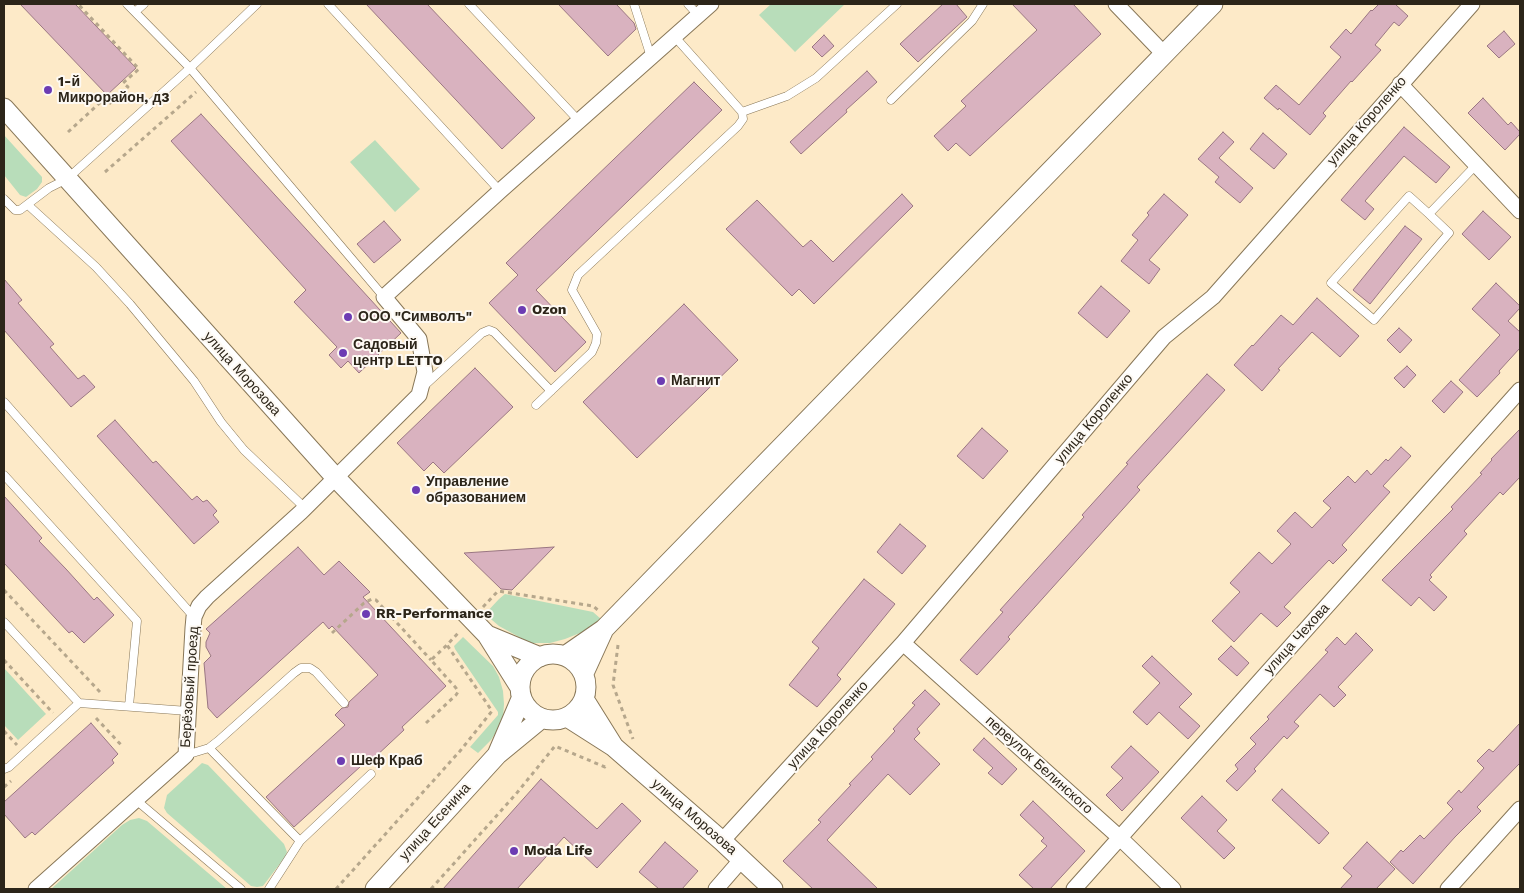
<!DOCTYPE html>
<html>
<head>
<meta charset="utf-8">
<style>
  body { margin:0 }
  #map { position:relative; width:1524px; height:893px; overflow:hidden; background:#fdeac8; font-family:"Work Sans",sans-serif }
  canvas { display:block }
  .frame { position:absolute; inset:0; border:5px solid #2c2519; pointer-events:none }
</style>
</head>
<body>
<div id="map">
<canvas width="1524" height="893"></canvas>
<div class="frame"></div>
</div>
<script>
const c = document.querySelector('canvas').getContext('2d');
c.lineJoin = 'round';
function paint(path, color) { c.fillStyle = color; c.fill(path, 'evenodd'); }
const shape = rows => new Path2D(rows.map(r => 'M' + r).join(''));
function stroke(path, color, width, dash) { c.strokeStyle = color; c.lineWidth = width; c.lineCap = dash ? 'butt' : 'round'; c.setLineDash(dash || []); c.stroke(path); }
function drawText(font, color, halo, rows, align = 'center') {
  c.font = font + ' "Work Sans",sans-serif'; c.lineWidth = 4; c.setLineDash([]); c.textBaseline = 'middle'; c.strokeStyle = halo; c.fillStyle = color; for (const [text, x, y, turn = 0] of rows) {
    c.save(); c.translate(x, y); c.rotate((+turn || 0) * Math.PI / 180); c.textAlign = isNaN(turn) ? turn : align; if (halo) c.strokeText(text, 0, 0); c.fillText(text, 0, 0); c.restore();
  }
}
paint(shape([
  [771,4,845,4,795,52,759,15],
  [4,135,42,177,42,182,37,189,26,197,20,195,4,175],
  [375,140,420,189,395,212,350,162],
  [505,594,593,612,601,619,585,631,565,639,550,643,530,643,499,626,485,614,499,599],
  [463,637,493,666,499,677,503,691,504,704,503,718,498,729,491,740,478,753,470,747,498,715,498,712,455,649,454,646],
  [4,668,46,714,18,740,4,725],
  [202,763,208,765,284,844,287,852,285,857,263,886,257,887,251,886,167,813,164,808,167,795],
  [139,818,147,821,227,889,51,889,122,825,130,820]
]), '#b8ddba');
const building = shape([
  [20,4,75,4,136,68,107,95,20,4],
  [366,4,427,4,535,118,502,149,366,4],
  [558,4,616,4,634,23,636,29,608,56,558,4],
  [943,4,956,4,967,17,918,62,900,44,943,4],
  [1012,4,1073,4,1101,34,970,156,956,143,948,151,934,136,966,106,961,101,1037,30,1012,4],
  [1379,4,1395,4,1408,16,1399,26,1394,22,1375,45,1381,50,1352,82,1351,81,1323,113,1326,116,1310,135,1279,108,1278,110,1264,98,1276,85,1299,105,1341,57,1330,47,1346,29,1351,34,1371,10,1372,11,1379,4],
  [1504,31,1515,44,1499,58,1487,46,1504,31],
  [824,35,834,46,822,57,812,47,824,35],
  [867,71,877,82,846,110,847,112,801,154,790,142,867,71],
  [694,82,722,110,536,290,586,342,555,372,489,303,518,275,506,263,694,82],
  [1483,98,1508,125,1511,122,1520,132,1520,134,1505,150,1468,113,1483,98],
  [201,114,401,333,359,373,348,361,341,368,329,355,337,347,294,302,306,290,171,141,201,114],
  [1404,127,1450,167,1436,183,1404,156,1365,201,1374,209,1365,220,1341,200,1404,127],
  [1223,132,1234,142,1219,158,1253,188,1240,203,1215,182,1219,177,1198,159,1223,132],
  [1263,133,1287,154,1274,169,1250,149,1263,133],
  [902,194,913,206,814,304,799,289,792,296,726,229,757,200,803,247,811,240,833,262,902,194],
  [1164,194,1188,215,1149,260,1160,269,1149,284,1121,261,1138,240,1132,235,1149,215,1147,213,1164,194],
  [1483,211,1511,237,1489,260,1462,234,1483,211],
  [384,221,401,240,374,263,357,244,384,221],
  [1405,226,1422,239,1370,304,1353,290,1405,226],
  [4,279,22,300,18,303,54,344,50,347,78,379,84,375,95,387,71,407,4,330,4,279],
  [1496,283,1520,306,1520,308,1508,321,1520,332,1520,348,1499,371,1500,373,1477,397,1459,380,1500,335,1472,309,1496,283],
  [1101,286,1130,311,1107,338,1078,313,1101,286],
  [1317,298,1359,336,1340,357,1312,332,1278,369,1280,370,1262,391,1234,365,1252,345,1253,346,1281,315,1293,325,1317,298],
  [684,304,738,360,637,458,583,402,684,304],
  [1399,328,1412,340,1400,353,1387,340,1399,328],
  [1407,366,1416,375,1404,388,1394,378,1407,366],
  [475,368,513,407,444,473,433,462,424,471,397,443,475,368],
  [1207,374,1225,390,1137,487,1140,490,1008,637,1010,639,977,675,960,660,1003,612,1000,610,1084,517,1082,515,1128,464,1126,463,1207,374],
  [1451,381,1463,392,1444,413,1432,401,1451,381],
  [115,420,153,463,156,461,192,500,197,496,203,502,207,500,217,511,213,515,219,522,194,544,97,436,115,420],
  [982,428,1008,451,983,479,957,456,982,428],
  [1520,429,1520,477,1503,495,1500,492,1464,531,1467,534,1430,575,1432,577,1429,580,1447,597,1434,611,1419,597,1411,606,1382,580,1453,509,1451,507,1482,474,1480,473,1492,460,1491,459,1520,429],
  [1401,447,1411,456,1383,486,1390,492,1342,545,1347,550,1333,564,1329,560,1284,607,1291,613,1277,627,1261,613,1234,642,1212,621,1240,592,1230,583,1259,552,1272,564,1291,544,1277,531,1295,512,1312,528,1331,508,1323,501,1348,476,1355,483,1367,470,1371,475,1386,459,1388,461,1401,447],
  [4,496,42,538,39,541,66,569,94,600,97,597,114,615,84,643,72,631,69,633,4,563,4,496],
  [900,524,926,546,902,574,877,552,900,524],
  [298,547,324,575,339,561,370,592,363,597,446,686,402,727,404,730,374,758,372,756,294,827,266,797,345,725,335,715,342,708,348,707,349,702,378,675,332,626,329,629,323,622,217,718,208,708,204,663,211,656,206,647,206,642,210,633,206,629,298,547],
  [554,547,512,590,501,589,464,553,554,547],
  [864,579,895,604,837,675,841,679,817,707,789,685,819,648,812,642,864,579],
  [1356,633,1373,650,1338,687,1346,695,1334,707,1320,694,1294,722,1299,726,1287,739,1284,736,1254,769,1256,771,1237,791,1226,781,1238,769,1235,765,1256,744,1250,738,1269,719,1267,717,1328,652,1325,650,1337,637,1345,645,1356,633],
  [1231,646,1249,663,1237,676,1218,659,1231,646],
  [1152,656,1192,694,1179,707,1200,726,1188,739,1159,712,1147,725,1133,712,1160,683,1142,666,1152,656],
  [925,690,940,704,917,729,920,733,914,739,940,764,910,795,888,774,827,840,878,889,813,889,783,861,821,822,818,820,851,785,849,784,873,759,871,757,895,731,893,729,915,705,912,703,925,690],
  [91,723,118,754,112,760,114,763,35,835,32,832,25,838,4,814,4,802,91,723],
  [1520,723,1520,763,1477,807,1481,811,1455,837,1413,884,1390,862,1401,850,1403,852,1420,835,1424,839,1453,809,1447,803,1459,790,1461,793,1484,768,1477,761,1489,749,1493,752,1520,723],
  [984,738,1017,769,1002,785,988,773,993,768,973,750,984,738],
  [1131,746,1159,772,1122,811,1106,795,1123,778,1111,767,1131,746],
  [541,779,597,829,622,803,641,821,597,868,564,837,517,889,443,889,541,779],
  [1282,789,1329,833,1319,844,1272,800,1282,789],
  [1202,796,1227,820,1217,831,1235,848,1224,859,1181,818,1202,796],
  [1033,801,1085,851,1050,889,1034,889,1019,875,1047,846,1041,841,1044,838,1020,815,1033,801],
  [665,842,698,871,682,889,659,889,639,872,665,842],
  [1367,842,1395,869,1376,889,1340,889,1352,876,1343,868,1367,842]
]);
paint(building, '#d9b2bf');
stroke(building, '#9a7682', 1);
const service = shape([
  [127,4,190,68,257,4],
  [328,4,500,191],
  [469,4,579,121],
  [634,4,651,57],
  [688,4,698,15],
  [135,12,144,4],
  [891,100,972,21,983,4],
  [742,112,787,96,816,78,897,4],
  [4,199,15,210,20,210,49,188,67,179,190,68,384,297],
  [28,205,96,267,130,304,194,381,221,422,244,450,305,508],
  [1429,214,1449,233,1374,320,1331,283,1409,196,1429,214,1476,165],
  [424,386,482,333,489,330,494,332,551,391],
  [4,402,194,617],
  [536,405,592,352,596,343,597,334,572,290,578,275,738,126,743,119,742,112,675,37],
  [4,475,137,621,129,706],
  [4,622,79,703,188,711],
  [209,748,300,841,269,889],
  [186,755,209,748,218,741,294,673,301,668,310,668,316,672,344,703],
  [4,769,9,767,79,703],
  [136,800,241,889],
  [300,841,371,774]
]);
const minor = shape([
  [1116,4,1164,54],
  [1400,84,1520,211],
  [903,643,1119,837,1173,889],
  [722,841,903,643,1164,337,1213,297,1472,4],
  [36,889,186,755,193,628,194,617,199,606,207,597,301,512,419,395,425,372,419,339,384,297,500,191,711,4],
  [716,889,742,859],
  [1074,889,1520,390],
  [1448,889,1520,809]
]);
const tertiary = shape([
  [4,108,336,478,487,635],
  [604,629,1213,4],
  '520 687a33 33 0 1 1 66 0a33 33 0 1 1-66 0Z',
  [565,656,604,629,584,673],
  [519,686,487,635,540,657],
  [521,699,497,755,542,718],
  [567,717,614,747,584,699],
  [614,747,722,841,773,889],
  [375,889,497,755]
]);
stroke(service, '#887758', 9);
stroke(minor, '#887758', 17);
stroke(tertiary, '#887758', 21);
stroke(shape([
  [68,132,103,100,108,105,128,87,123,83,139,69,78,4],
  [105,172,196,92],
  [4,590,100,692],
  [483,607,498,591,593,606,599,611],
  [332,633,364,603,372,599,376,600,431,660],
  [618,645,613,685,633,739],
  [4,660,53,713],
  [96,718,123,747],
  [426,723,456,695,458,692,456,688,431,660,447,645],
  [4,731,17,745],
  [4,787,11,781],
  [336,889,460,751,492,711,447,645,459,632],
  [431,889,516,794,555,746,605,767,607,765]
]), '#b6a78c', 3, [4, 4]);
stroke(service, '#fff', 8);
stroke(minor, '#fff', 15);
stroke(tertiary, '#fff', 19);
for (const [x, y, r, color] of [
  [48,90,5,"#6c3cb3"],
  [522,310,5,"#6c3cb3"],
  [348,317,5,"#6c3cb3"],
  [343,353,5,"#6c3cb3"],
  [661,381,5,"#6c3cb3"],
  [416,490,5,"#6c3cb3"],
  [366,614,5,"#6c3cb3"],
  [341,761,5,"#6c3cb3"],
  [514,851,5,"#6c3cb3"]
]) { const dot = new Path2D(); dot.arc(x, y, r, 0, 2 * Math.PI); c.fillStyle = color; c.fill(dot); stroke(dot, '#fdf9f3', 2); }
drawText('bold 14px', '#2c2519', '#fdf9f3', [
  ["1-й",58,82],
  ["Микрорайон, д3",58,98],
  ["Ozon",532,310],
  ["ООО \"Символъ\"",358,317],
  ["Садовый",353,345],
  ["центр LETTO",353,361],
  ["Магнит",671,381],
  ["Управление",426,482],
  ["образованием",426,498],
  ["RR-Performance",376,614],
  ["Шеф Краб",351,761],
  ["Moda Life",524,851]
], 'left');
drawText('14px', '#2c2519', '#fdf9f3', [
  ["улица Короленко",1367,121,-49],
  ["улица Морозова",242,374,48],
  ["улица Короленко",1094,419,-50],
  ["улица Чехова",1297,639,-48],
  ["Берёзовый проезд",190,687,-86],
  ["улица Короленко",828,725,-48],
  ["переулок Белинского",1039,765,42],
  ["улица Морозова",694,817,41],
  ["улица Есенина",435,822,-48]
]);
</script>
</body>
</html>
